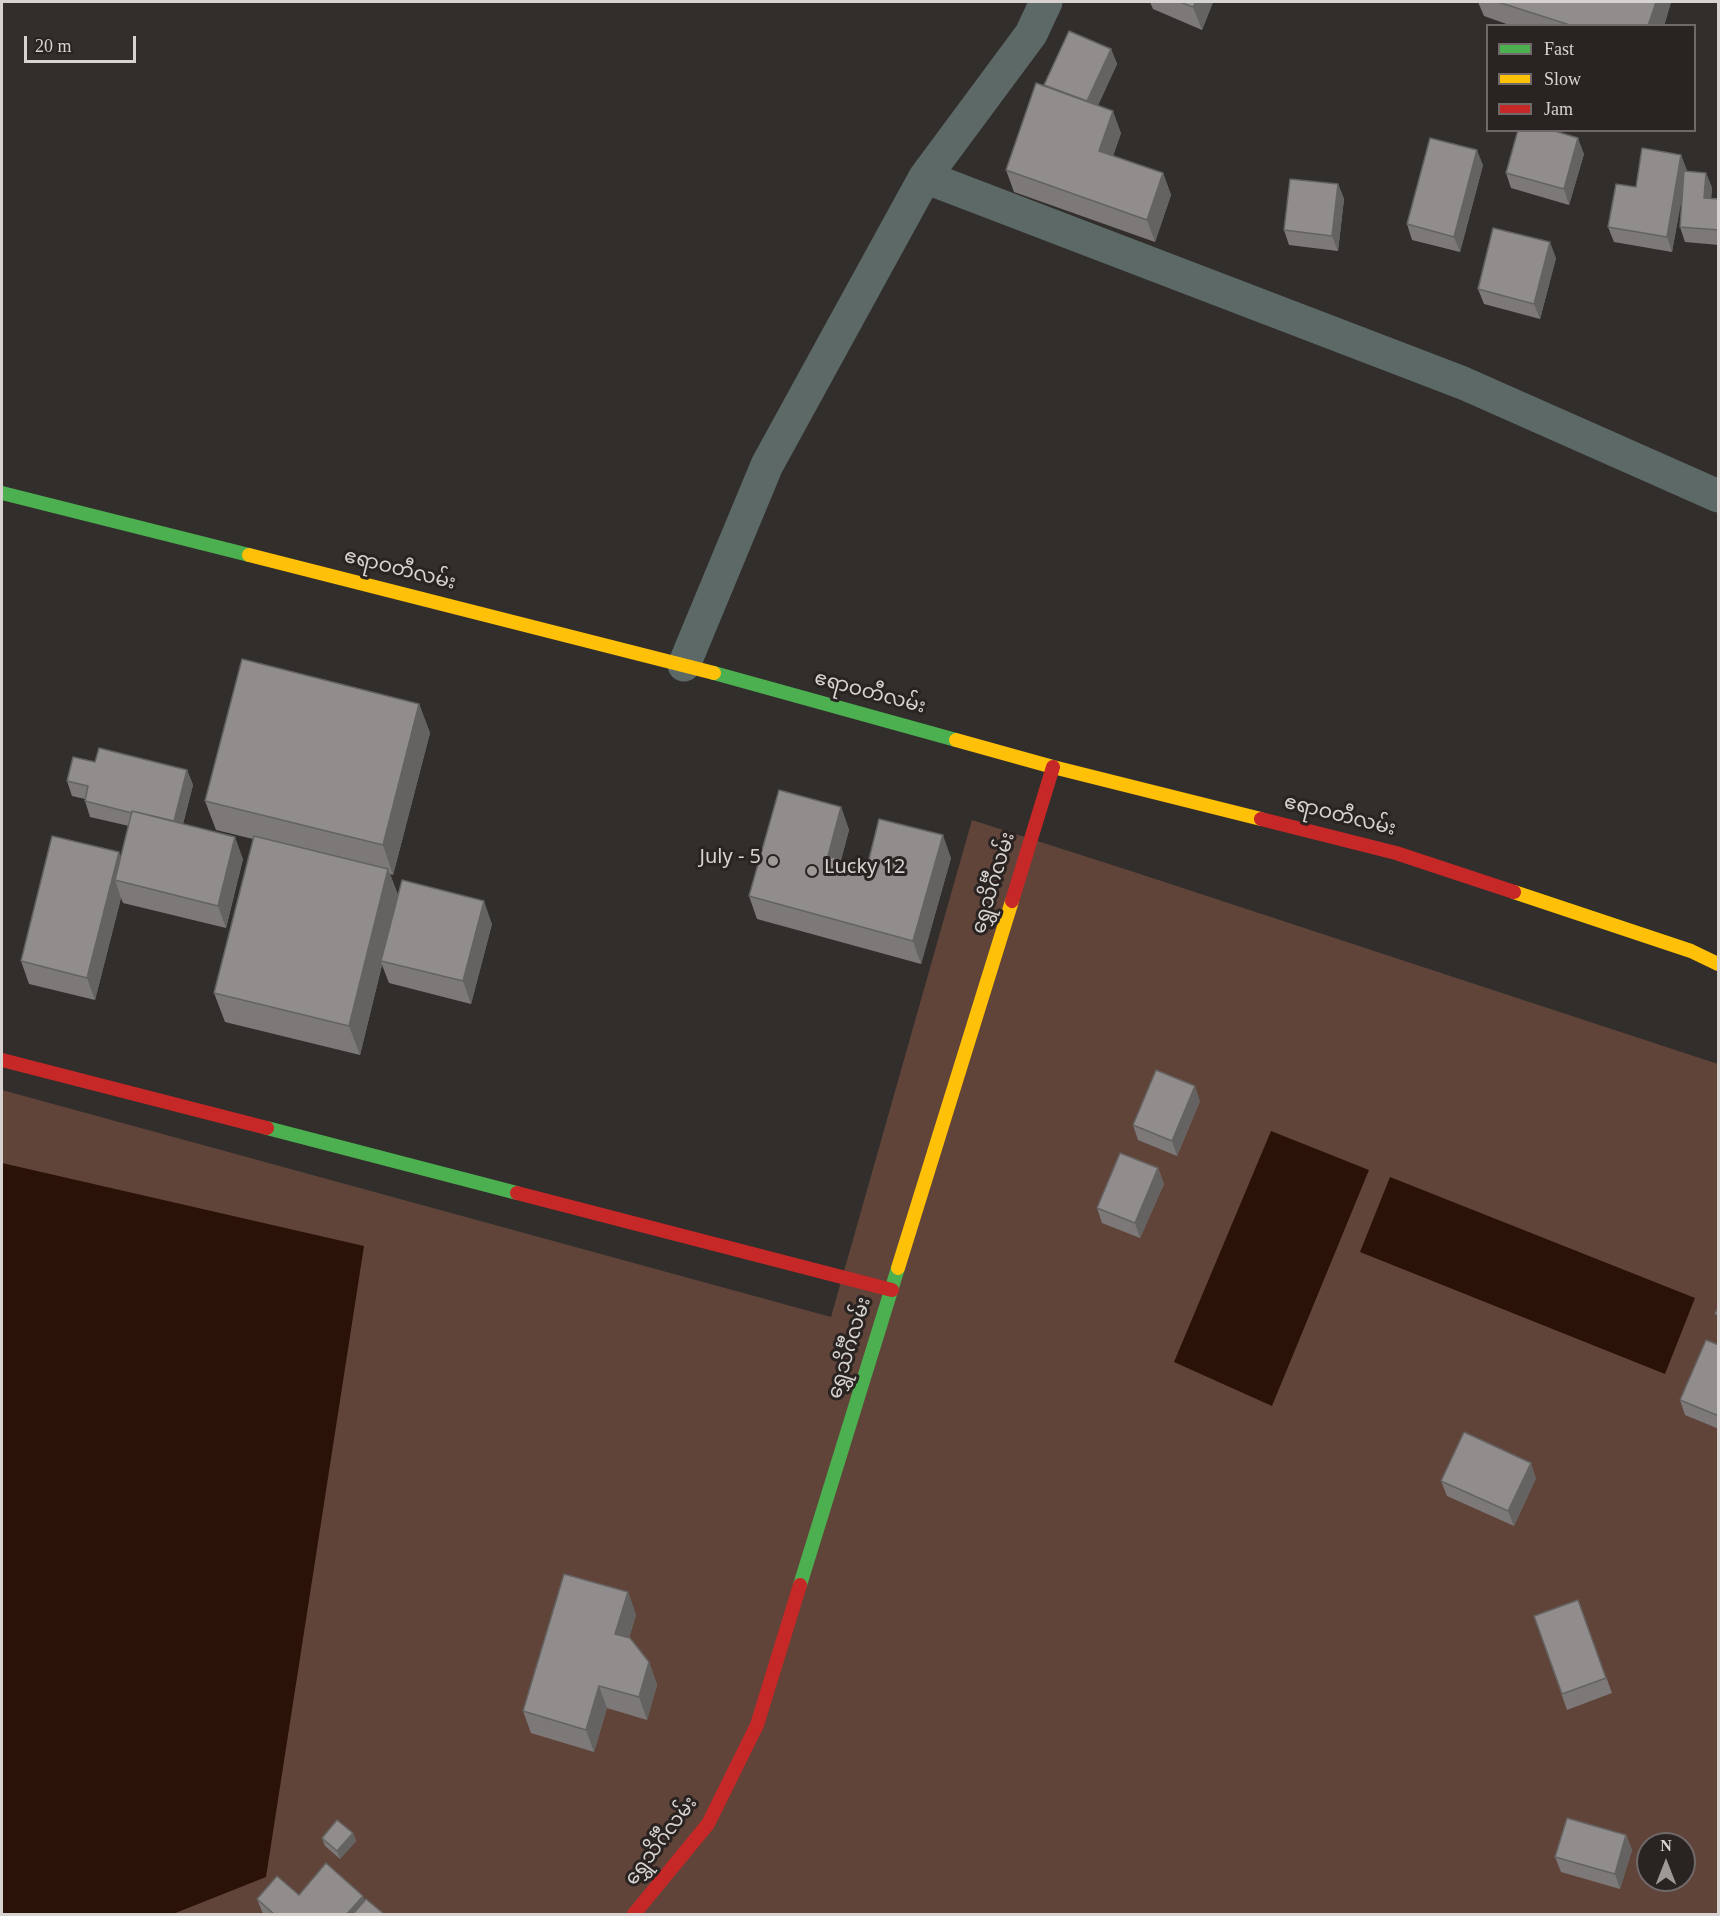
<!DOCTYPE html>
<html>
<head>
<meta charset="utf-8">
<style>
  body { margin:0 }
  #map { position:relative; width:1720px; height:1916px; overflow:hidden; background:#312e2c; font-family:Georgia,serif }
  canvas { display:block }
  .frame { position:absolute; inset:0; border:3px solid #d7d3d1; pointer-events:none }
  .legend { position:absolute; left:1486px; top:24px; width:210px; height:108px; box-sizing:border-box; background:#292321; border:2px solid #6f6967; margin:0; padding:8px 10px; list-style:none; font-size:18px; color:#d7d3d1 }
  .legend li { display:flex; align-items:center; gap:12px; height:30px }
  .legend b { width:30px; border:2px solid #6f6967 }
  .north { position:absolute; left:1636px; top:1832px; width:60px; height:60px; box-sizing:border-box; background:#292321; border:2px solid #6f6967; border-radius:50%; rotate:0deg; font-size:16px; font-weight:700; line-height:24px; text-align:center; color:#d7d3d1 }
  .north::after { content:''; display:block; margin:auto; width:21px; height:27px; background:#9d9997; clip-path:polygon(50% 0,100% 100%,50% 72%,0 100%) }
  .scale { position:absolute; left:24px; top:36px; width:112px; height:27px; box-sizing:border-box; border:3px solid #d7d3d1; border-top:0; padding-left:8px; font-size:18px; line-height:21px; white-space:nowrap; color:#d7d3d1; -webkit-text-stroke:4px #292321; paint-order:stroke }
</style>
</head>
<body>
<div id="map">
<canvas width="1720" height="1916"></canvas>
<div class="frame"></div>
<ul class="legend">
<li><b style="height:8px;background:#4caf50"></b>Fast</li>
<li><b style="height:8px;background:#ffc107"></b>Slow</li>
<li><b style="height:8px;background:#c62828"></b>Jam</li>
</ul>
<div class="north">N</div>
<div class="scale">20 m</div>
</div>
<script>
const c = document.querySelector('canvas').getContext('2d');
c.lineJoin = 'round';
function paint(path, color) { c.fillStyle = color; c.fill(path, 'evenodd'); }
const shape = rows => new Path2D(rows.map(r => 'M' + r).join(''));
function stroke(path, color, width, dash) { c.strokeStyle = color; c.lineWidth = width; c.lineCap = dash ? 'butt' : 'round'; c.setLineDash(dash || []); c.stroke(path); }
function drawText(font, color, halo, rows, align = 'center') {
  c.font = font + ' Georgia,"Noto Sans Myanmar",serif'; c.lineWidth = 6; c.setLineDash([]); c.textBaseline = 'middle'; c.strokeStyle = halo; c.fillStyle = color; for (const [text, x, y, turn = 0] of rows) {
    c.save(); c.translate(x, y); c.rotate((+turn || 0) * Math.PI / 180); c.textAlign = isNaN(turn) ? turn : align; if (halo) c.strokeText(text, 0, 0); c.fillText(text, 0, 0); c.restore();
  }
}
paint(shape([
  [972,820,1137,873,1718,1064,1718,1914,2,1914,2,1090,831,1317],
  [1648,1844,1684,1844,1684,1880,1648,1880]
]), '#60443a');
paint(shape([
  [1271,1131,1369,1170,1272,1406,1174,1362],
  [2,1163,364,1246,266,1877,173,1914,2,1914],
  [1390,1177,1695,1298,1665,1374,1360,1252]
]), '#2b1209');
stroke(shape([
  [925,177,1463,383,1718,496],
  [684,665,767,465,925,177,1031,34,1046,2]
]), '#5c6967', 33);
stroke(shape([
  [2,493,249,555],
  [714,673,956,740],
  [267,1128,517,1193],
  [800,1585,898,1268]
]), '#4caf50', 14);
stroke(shape([
  [249,555,714,673],
  [956,740,1053,767,1261,819],
  [1514,892,1691,951,1718,964],
  [898,1268,1012,901]
]), '#ffc107', 14);
stroke(shape([
  [1261,819,1396,853,1514,892],
  [1012,901,1053,767],
  [2,1060,267,1128],
  [517,1193,892,1290],
  [634,1914,708,1824,757,1725,800,1585]
]), '#c62828', 14);
paint(shape([
  [1150,2,1213,2,1202,30,1153,9],
  [1478,2,1671,2,1664,26,1512,26,1484,16],
  [1111,49,1117,64,1098,105,1121,133,1113,156,1163,173,1171,195,1155,242,1014,192,1006,170],
  [1584,154,1569,205,1511,188,1506,173],
  [1681,155,1686,172,1706,173,1712,188,1711,199,1719,199,1719,245,1685,242,1680,227,1682,196,1672,252,1614,242,1608,227,1636,187],
  [1483,165,1460,252,1412,240,1407,224],
  [1338,184,1344,199,1338,251,1289,245,1284,230],
  [1556,258,1540,319,1484,304,1478,289],
  [419,704,430,733,393,875,390,874,398,895,492,924,471,1004,389,983,382,965,360,1055,225,1022,214,993,253,839,216,830,205,801],
  [95,762,187,770,193,785,183,824,243,859,226,928,123,903,121,898,95,1000,29,984,21,961,121,857,129,826,90,817,85,801,85,799,72,796,67,781],
  [841,807,849,830,841,860,867,867,951,858,921,964,757,919,749,896],
  [1200,1101,1177,1156,1138,1140,1133,1125],
  [1158,1168,1164,1184,1140,1238,1102,1223,1097,1208],
  [1719,1345,1719,1429,1685,1415,1680,1400],
  [1536,1478,1514,1526,1447,1496,1441,1481],
  [628,1592,636,1615,629,1638,649,1662,657,1685,647,1720,607,1708,594,1752,531,1733,523,1711],
  [1578,1600,1612,1693,1567,1710,1534,1616],
  [353,1833,356,1841,340,1859,325,1846,322,1838],
  [1626,1835,1632,1850,1620,1889,1561,1872,1555,1857],
  [299,1895,365,1900,384,1914,263,1914,257,1899]
]), '#7c7978');
paint(shape([
  [1196,2,1213,2,1202,30,1193,7],
  [1656,2,1671,2,1664,26,1648,26],
  [1111,49,1117,64,1092,119,1086,104],
  [1113,111,1121,133,1107,173,1099,151],
  [1578,138,1584,154,1569,205,1564,189],
  [1477,150,1483,165,1460,252,1454,237],
  [1681,155,1687,170,1672,252,1667,237],
  [1163,173,1171,195,1155,242,1147,220],
  [1706,173,1712,188,1710,213,1704,198],
  [1338,184,1344,199,1338,251,1332,236],
  [1550,242,1556,258,1540,319,1534,304],
  [419,704,430,733,393,875,383,845],
  [187,770,193,785,179,838,173,823],
  [841,807,849,830,836,878,828,856],
  [943,835,951,858,921,964,913,941],
  [235,837,243,859,226,928,218,906],
  [119,852,127,875,115,880,121,898,95,1000,87,978],
  [388,869,399,898,381,961,382,965,360,1055,349,1026],
  [484,901,492,924,471,1004,463,981],
  [1195,1086,1200,1101,1177,1156,1172,1141],
  [1158,1168,1164,1184,1140,1238,1135,1223],
  [1531,1463,1536,1478,1514,1526,1508,1511],
  [628,1592,636,1615,623,1656,615,1634],
  [649,1662,657,1685,647,1720,639,1697],
  [599,1686,607,1708,594,1752,586,1730],
  [353,1833,356,1841,340,1859,337,1851],
  [1626,1835,1632,1850,1620,1889,1615,1874],
  [363,1896,369,1911,366,1914,347,1914]
]), '#656362');
const building = shape([
  [1180,2,1196,2,1193,7,1180,2],
  [1498,2,1656,2,1648,26,1573,26,1498,2],
  [1069,31,1111,49,1087,101,1044,85,1069,31],
  [1036,83,1113,111,1099,151,1163,173,1147,220,1006,170,1036,83],
  [1518,130,1551,130,1578,138,1564,189,1506,173,1518,130],
  [1430,138,1477,150,1454,237,1407,224,1430,138],
  [1642,148,1681,155,1667,237,1608,227,1616,184,1636,187,1642,148],
  [1684,171,1706,173,1704,198,1719,199,1719,230,1680,227,1684,171],
  [1290,179,1338,184,1332,236,1284,230,1290,179],
  [1493,228,1550,242,1534,304,1478,289,1493,228],
  [242,659,419,704,383,845,205,801,242,659],
  [99,748,187,770,174,821,132,811,132,813,85,801,88,786,67,781,73,757,95,762,99,748],
  [779,790,841,807,828,856,867,867,879,819,943,835,913,941,749,896,779,790],
  [132,811,235,837,218,906,115,880,132,811],
  [52,836,119,852,87,978,21,961,52,836],
  [254,836,388,869,349,1026,214,993,254,836],
  [402,880,484,901,463,981,381,961,402,880],
  [1156,1070,1195,1086,1172,1141,1133,1125,1156,1070],
  [1120,1153,1158,1168,1135,1223,1097,1208,1120,1153],
  [1719,1306,1719,1315,1715,1314,1719,1306],
  [1706,1340,1719,1345,1719,1416,1680,1400,1706,1340],
  [1464,1432,1531,1463,1508,1511,1441,1481,1464,1432],
  [564,1574,628,1592,615,1634,630,1638,649,1662,639,1697,599,1686,586,1730,523,1711,564,1574],
  [1578,1600,1606,1678,1562,1694,1534,1616,1578,1600],
  [1567,1818,1626,1835,1615,1874,1555,1857,1567,1818],
  [337,1820,353,1833,337,1851,322,1838,337,1820],
  [326,1863,363,1896,347,1914,274,1914,257,1899,277,1876,299,1895,326,1863],
  [366,1899,384,1914,353,1914,366,1899]
]);
paint(building, '#908d8c');
stroke(building, '#656362', 1.5);
for (const [x, y, r, color] of [
  [773,861,6,"#9d9997"],
  [812,871,6,"#9d9997"]
]) { const dot = new Path2D(); dot.arc(x, y, r, 0, 2 * Math.PI); c.fillStyle = color; c.fill(dot); stroke(dot, '#292321', 2); }
drawText('20px', '#d7d3d1', '#292321', [
  ["ဧရာဝတီလမ်း",399,573,14],
  ["ဧရာဝတီလမ်း",869,696,15],
  ["ဧရာဝတီလမ်း",1339,819,14],
  ["ရွှေသိင်္ဂီလမ်း",997,884,-73],
  ["ရွှေသိင်္ဂီလမ်း",853,1349,-73],
  ["ရွှေသိင်္ဂီလမ်း",664,1843,-53]
]);
drawText('20px', '#d7d3d1', '#292321', [
  ["July - 5",761,861],
  ["Lucky 12",824,871,"left"]
], 'right');
</script>
</body>
</html>
